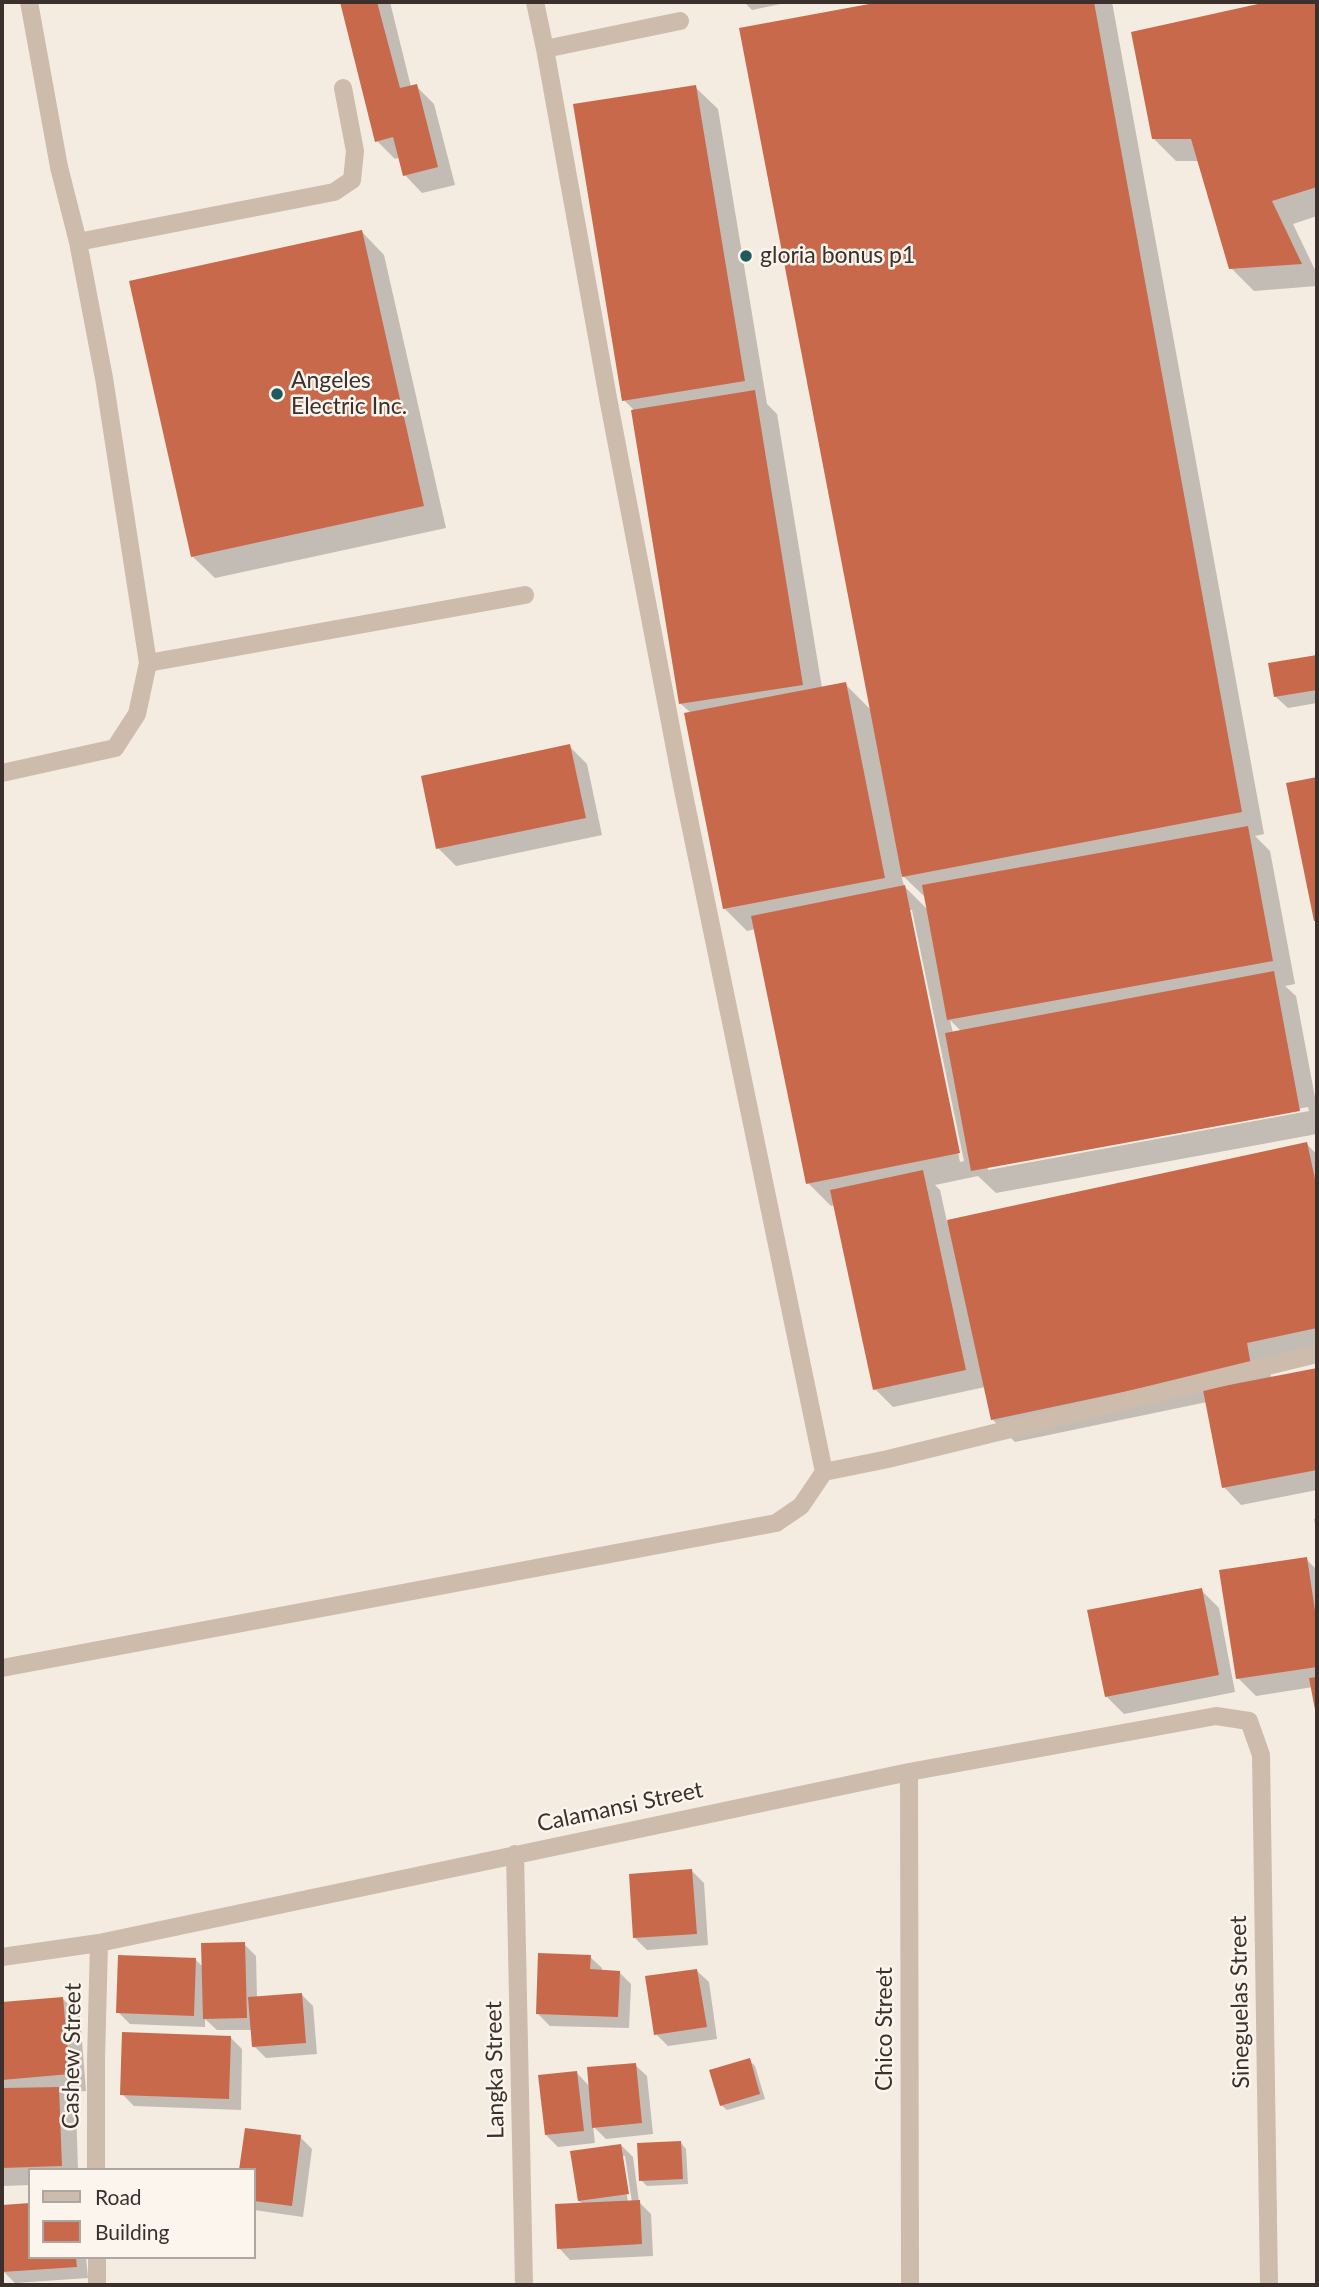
<!DOCTYPE html>
<html>
<head>
<meta charset="utf-8">
<style>
  body { margin:0 }
  #map { position:relative; width:1319px; height:2287px; overflow:hidden; background:#f4ebe1; font-family:Lato,sans-serif }
  canvas { display:block }
  .frame { position:absolute; inset:0; border:4px solid #3b302b; pointer-events:none }
  .legend { position:absolute; left:28px; top:2168px; width:228px; height:91px; box-sizing:border-box; background:#fbf5ee; border:2px solid #aea6a0; margin:0; padding:9px 12px; list-style:none; font-size:21px; color:#3b302b }
  .legend li { display:flex; align-items:center; gap:14px; height:35px }
  .legend b { width:35px; border:2px solid #aea6a0 }
</style>
</head>
<body>
<div id="map">
<canvas width="1319" height="2287"></canvas>
<div class="frame"></div>
<ul class="legend">
<li><b style="height:9px;background:#cdbbac"></b>Road</li>
<li><b style="height:19px;background:#c8694b"></b>Building</li>
</ul>
</div>
<script>
const c = document.querySelector('canvas').getContext('2d');
c.lineJoin = 'round';
function paint(path, color) { c.fillStyle = color; c.fill(path, 'evenodd'); }
const shape = rows => new Path2D(rows.map(r => 'M' + r).join(''));
function stroke(path, color, width, dash) { c.strokeStyle = color; c.lineWidth = width; c.lineCap = dash ? 'butt' : 'round'; c.setLineDash(dash || []); c.stroke(path); }
function drawText(font, color, halo, rows, align = 'center') {
  c.font = font + ' Lato,sans-serif'; c.lineWidth = 5; c.setLineDash([]); c.textBaseline = 'middle'; c.strokeStyle = halo; c.fillStyle = color; for (const [text, x, y, turn = 0] of rows) {
    c.save(); c.translate(x, y); c.rotate((+turn || 0) * Math.PI / 180); c.textAlign = isNaN(turn) ? turn : align; if (halo) c.strokeText(text, 0, 0); c.fillText(text, 0, 0); c.restore();
  }
}
paint(shape([
  [342,2,390,2,411,87,416,86,434,104,455,185,422,193,405,175,400,157,395,159,377,141],
  [744,2,790,2,752,10],
  [890,2,1112,2,1264,834,1255,836,1270,851,1295,984,1285,986,1296,996,1317,1108,1317,1134,996,1193,978,1176,935,1185,940,1190,947,1222,1307,1144,1317,1155,1317,1355,1269,1366,1271,1378,1317,1370,1317,1490,1241,1505,1224,1487,1207,1402,1015,1442,992,1419,985,1387,893,1407,875,1389,835,1205,831,1206,808,1183,756,929,747,931,724,908,691,713,681,704,633,409,624,400,695,87,718,109,767,404,777,414,822,688,845,684,872,711,741,29],
  [901,874,927,899,929,911,904,886],
  [908,910,912,910,964,1161,960,1162],
  [950,1020,961,1031,953,1033],
  [1308,1107,1309,1111,988,1170,988,1167],
  [1275,2,1317,2,1317,216,1293,224,1317,274,1317,286,1254,291,1231,268,1199,161,1176,161,1153,138,1133,33],
  [362,232,384,255,446,528,215,578,192,556],
  [1317,656,1317,703,1288,708,1276,697,1270,665],
  [569,746,587,764,602,835,456,866,438,848],
  [1317,778,1317,922,1288,784],
  [1317,1518,1317,1535,1314,1519],
  [1306,1559,1317,1570,1317,1713,1313,1687,1256,1696,1238,1678],
  [1201,1590,1219,1608,1235,1692,1124,1714,1106,1696],
  [692,1871,704,1883,708,1945,647,1950,635,1938],
  [244,1944,256,1956,257,1998,301,1994,313,2006,317,2054,266,2058,254,2046,252,2030,217,2030,205,2019,205,2027,130,2024,118,2012,195,1959,204,1968],
  [590,1957,602,1968,602,1972,619,1972,631,1984,629,2028,550,2026,538,2014],
  [697,1971,709,1982,717,2039,668,2046,656,2034],
  [63,1999,80,2016,86,2091,63,2093,76,2106,78,2170,30,2170,30,2185,2,2186,2,2003],
  [230,2037,242,2049,241,2110,134,2106,122,2094],
  [749,2060,755,2066,765,2099,727,2110,721,2105],
  [635,2065,647,2076,653,2134,606,2139,593,2126,595,2143,558,2147,546,2135,577,2073,590,2087],
  [300,2137,312,2149,303,2217,254,2210,254,2170],
  [681,2143,686,2149,688,2184,647,2186,641,2180],
  [621,2145,633,2157,639,2202,651,2214,653,2256,570,2260,559,2248,583,2204,579,2201],
  [621,2156,625,2156,632,2202,628,2203],
  [30,2205,30,2257,86,2257,88,2278,15,2283,3,2271,2,2207]
]), '#0003');
paint(shape([
  [340,2,377,2,400,88,417,84,438,167,403,176,393,137,375,142],
  [880,2,1094,2,1242,812,902,877,739,28],
  [1267,2,1317,2,1317,187,1272,201,1302,264,1229,269,1191,139,1152,139,1131,32],
  [696,85,745,381,622,401,573,104],
  [362,230,424,506,191,557,129,281],
  [755,390,803,685,679,704,631,410],
  [1317,655,1317,690,1274,697,1268,663],
  [846,682,885,878,723,909,684,713],
  [570,744,586,818,436,849,421,776],
  [1317,777,1317,921,1314,921,1286,783],
  [1248,826,1273,961,947,1020,922,885],
  [905,885,960,1153,806,1184,751,916],
  [1274,971,1300,1111,971,1171,945,1033],
  [1307,1142,1317,1188,1317,1328,1247,1343,1251,1365,991,1420,947,1220],
  [923,1170,966,1370,873,1390,830,1190],
  [1317,1368,1317,1470,1222,1488,1203,1390],
  [1307,1557,1317,1624,1317,1667,1236,1679,1219,1570],
  [1202,1588,1219,1675,1105,1697,1087,1610],
  [1317,1677,1317,1715,1316,1715,1309,1678],
  [692,1869,697,1934,633,1938,629,1874],
  [245,1942,247,2018,203,2019,201,1943],
  [538,1953,591,1955,590,1969,620,1971,618,2017,536,2014],
  [118,1955,196,1958,194,2016,116,2013],
  [697,1969,707,2027,654,2035,645,1976],
  [302,1993,306,2043,252,2047,248,1997],
  [63,1997,70,2074,2,2080,2,2002],
  [122,2032,231,2036,229,2099,120,2095],
  [750,2058,760,2094,720,2106,709,2070],
  [636,2063,642,2123,592,2128,587,2067],
  [577,2071,584,2131,545,2135,538,2075],
  [59,2087,62,2166,2,2168,2,2088],
  [245,2128,301,2135,292,2206,254,2201,254,2170,239,2170],
  [681,2141,683,2179,639,2181,637,2143],
  [621,2144,629,2194,578,2201,570,2151],
  [640,2200,642,2244,557,2249,555,2204],
  [30,2203,30,2257,76,2257,77,2267,2,2272,2,2205]
]), '#c8694b');
stroke(shape([
  [535,2,545,49,680,21],
  [545,49,608,398,682,785,824,1472],
  [78,242,334,192,352,180,355,151,343,88],
  [148,663,525,595],
  [2,773,115,748,137,714,148,663,104,378,78,242,59,167,29,2],
  [2,1668,776,1523,801,1506,824,1472,888,1459,1317,1354],
  [909,1772,910,2285],
  [515,1854,524,2285],
  [2,1957,99,1943,909,1772,1216,1716,1249,1721,1261,1755,1269,2285],
  [96,2170,96,2060,99,1943],
  [97,2257,97,2285]
]), '#cdbbac', 18);
for (const [x, y, r, color] of [
  [746,256,7,"#1f5a5e"],
  [277,394,7,"#1f5a5e"]
]) { const dot = new Path2D(); dot.arc(x, y, r, 0, 2 * Math.PI); c.fillStyle = color; c.fill(dot); stroke(dot, '#fbf5ee', 2.5); }
drawText('23px', '#3b302b', '#fbf5ee', [
  ["gloria bonus p1",760,256],
  ["Angeles",291,381],
  ["Electric Inc.",291,407]
], 'left');
drawText('23px', '#3b302b', '#fbf5ee', [
  ["Calamansi Street",620,1807,-12],
  ["Sineguelas Street",1240,2002,-91],
  ["Chico Street",885,2029,-90],
  ["Cashew Street",72,2056,-89],
  ["Langka Street",495,2070,-91]
]);
</script>
</body>
</html>
